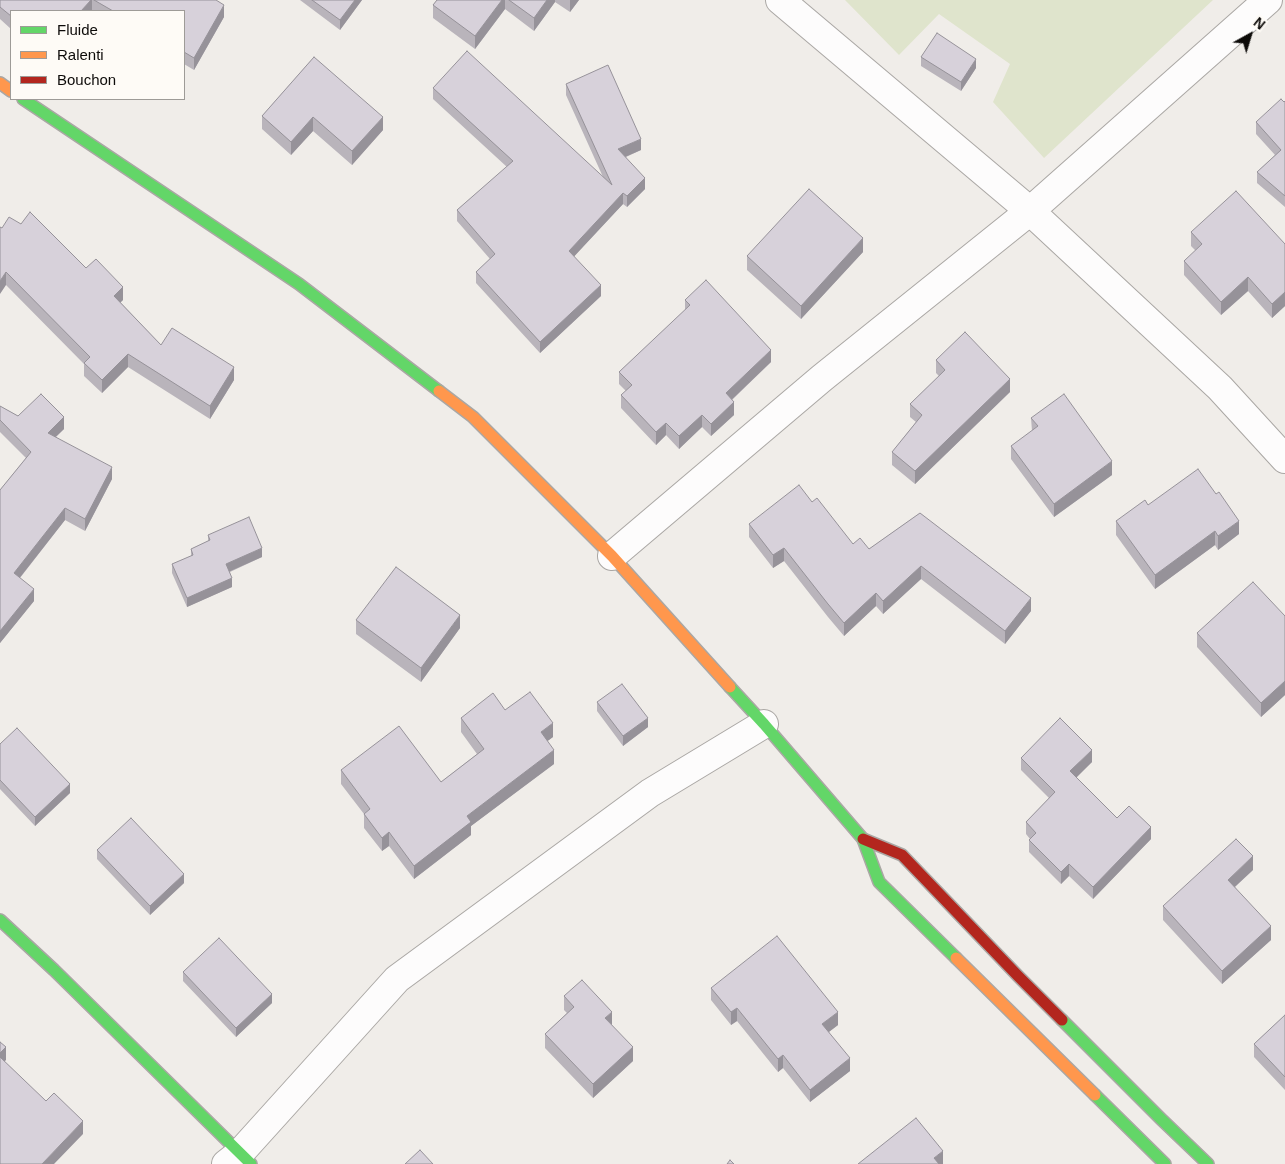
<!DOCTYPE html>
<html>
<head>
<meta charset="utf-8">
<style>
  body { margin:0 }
  #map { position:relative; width:1285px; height:1164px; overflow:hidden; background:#f0ede9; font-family:Arial,sans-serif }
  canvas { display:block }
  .legend { position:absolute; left:10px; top:10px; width:175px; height:90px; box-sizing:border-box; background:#fefbf6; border:1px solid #9e9b97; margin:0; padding:6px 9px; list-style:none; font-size:15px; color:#0d0b09 }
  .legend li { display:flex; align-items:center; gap:10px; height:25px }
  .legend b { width:25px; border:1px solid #9e9b97 }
  .north { position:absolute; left:1225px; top:10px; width:50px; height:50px; -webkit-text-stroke:4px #fefbf6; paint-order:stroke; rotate:39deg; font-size:14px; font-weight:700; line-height:20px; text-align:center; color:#0d0b09 }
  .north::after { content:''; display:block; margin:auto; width:18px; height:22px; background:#0d0b09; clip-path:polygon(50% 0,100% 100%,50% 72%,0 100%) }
</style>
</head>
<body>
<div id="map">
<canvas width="1285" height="1164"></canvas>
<ul class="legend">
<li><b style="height:6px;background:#63d668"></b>Fluide</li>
<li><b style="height:6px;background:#ff974d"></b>Ralenti</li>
<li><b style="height:6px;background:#b3261e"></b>Bouchon</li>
</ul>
<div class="north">N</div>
</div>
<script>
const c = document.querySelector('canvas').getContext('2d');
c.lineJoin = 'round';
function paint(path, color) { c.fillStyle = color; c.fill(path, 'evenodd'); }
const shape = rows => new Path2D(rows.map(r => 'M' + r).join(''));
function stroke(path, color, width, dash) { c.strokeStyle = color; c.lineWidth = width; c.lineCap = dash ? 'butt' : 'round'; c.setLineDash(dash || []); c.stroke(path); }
paint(shape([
  [845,0,1213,0,1044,158,993,102,1010,64,939,14,899,55]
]), '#dfe4cc');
const street = shape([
  [780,0,1030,211,1220,388,1285,459],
  [612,556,822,378,1030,211,1268,0],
  [226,1164,240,1153,397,979,650,793,764,724]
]);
const fast = shape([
  [23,99,299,284,439,391],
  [730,687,764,724,863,839,879,882,956,958],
  [0,920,54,970,251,1164],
  [1062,1020,1161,1119,1208,1164],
  [1095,1095,1165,1164]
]);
const slow = shape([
  [0,83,11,91],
  [439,391,473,417,612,556,730,687],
  [956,958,1095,1095]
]);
const jam = shape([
  [863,839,902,855,1018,976,1062,1020]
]);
stroke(street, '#aaa7a4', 30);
stroke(fast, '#aaa7a4', 14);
stroke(slow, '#aaa7a4', 14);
stroke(jam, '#aaa7a4', 14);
stroke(street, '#fdfcfc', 28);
stroke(fast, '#63d668', 11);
stroke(slow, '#ff974d', 11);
stroke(jam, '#b3261e', 11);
paint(shape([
  [0,0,216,0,224,17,194,70,184,64,184,11,11,11,11,29,0,19],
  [300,0,362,0,340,30],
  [437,0,579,0,570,12,555,2,534,31,505,9,475,49,433,18,433,5],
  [314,57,383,130,352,165,313,131,291,155,262,129,262,116],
  [921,57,976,68,961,91,921,66],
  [566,84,641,150,626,157,645,189,627,207,623,204,574,256,601,296,540,353,476,283,476,272,490,259,457,221,457,210,507,167,433,99,433,88,603,177,566,95],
  [1285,101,1285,207,1257,183,1257,172,1275,155,1256,134,1256,122],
  [0,227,86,268,123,300,120,302,161,345,234,380,210,419,128,367,102,393,84,376,84,364,6,285],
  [1191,232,1285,244,1285,306,1272,318,1248,291,1221,315,1184,275,1184,261,1196,251,1191,246],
  [863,252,801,319,747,270,747,256],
  [685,300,771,362,732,400,734,415,711,436,702,427,679,449,666,435,656,445,621,408,621,395,626,391,619,384,619,372,685,310],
  [936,360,1010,392,915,484,892,465,892,452,916,422,910,417,910,404,939,376,936,373],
  [0,406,18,416,64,429,56,437,112,479,85,531,65,520,20,578,34,601,0,643,0,490,26,458,0,432],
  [1031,418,1112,475,1054,517,1011,459,1011,446,1032,431],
  [812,502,853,544,869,549,920,513,1031,611,1005,644,921,579,883,614,876,606,844,636,828,617,784,561,773,568,749,537,749,524],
  [1148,505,1239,534,1218,550,1215,545,1155,589,1116,535,1116,521],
  [208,535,262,557,230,572,232,587,187,607,172,573,172,564,191,556,191,549,208,541],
  [1285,616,1285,695,1261,717,1197,647,1197,633],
  [356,620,460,628,421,682,356,634],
  [597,702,648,727,623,746,597,711],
  [505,710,553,737,547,741,554,764,471,826,471,835,414,879,389,846,382,851,364,828,364,814,341,784,341,770,441,782,477,754,461,732,461,718],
  [0,744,70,793,35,826,0,789],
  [1021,758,1092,762,1076,777,1117,818,1151,839,1093,899,1069,876,1061,884,1029,852,1029,840,1030,839,1026,834,1026,822,1049,798,1021,770],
  [97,850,184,883,150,915,97,859],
  [1253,870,1235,887,1271,940,1222,984,1163,920,1163,906],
  [183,972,272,1003,236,1037,183,981],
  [711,988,838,1025,829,1032,850,1071,810,1102,783,1068,778,1072,737,1021,731,1025,711,1000],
  [564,996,612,1025,633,1061,593,1098,545,1048,545,1034,567,1013,564,1010],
  [1285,1015,1285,1090,1254,1057,1254,1044]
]), '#b9b4bb');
paint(shape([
  [91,0,92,0,92,11,81,11],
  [355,0,362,0,340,30,340,20],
  [502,0,505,0,505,9,475,49,475,36],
  [547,0,555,0,555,2,534,31,534,18],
  [570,0,579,0,570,12],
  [224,5,224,17,194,70,194,58],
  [976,59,976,68,961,91,961,82],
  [313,117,313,131,291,155,291,142],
  [383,117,383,130,352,165,352,151],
  [641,139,641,150,618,160,618,149],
  [645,178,645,189,627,207,627,196],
  [623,193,623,204,569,262,569,251],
  [863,238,863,252,801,319,801,306],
  [6,272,6,285,0,294,0,281],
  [1248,277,1248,291,1221,315,1221,302],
  [601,285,601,296,540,353,540,342],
  [123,287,123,300,114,309,114,296],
  [1285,292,1285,306,1272,318,1272,304],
  [771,350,771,362,726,405,726,393],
  [128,354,128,367,102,393,102,380],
  [234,367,234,380,210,419,210,406],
  [1010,379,1010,392,915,484,915,471],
  [734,402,734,415,711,436,711,424],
  [702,415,702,427,679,449,679,436],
  [64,417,64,429,48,444,48,433],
  [666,423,666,435,656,445,656,432],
  [1112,461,1112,475,1054,517,1054,504],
  [112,467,112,479,85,531,85,519],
  [65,508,65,520,14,585,14,573],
  [1239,521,1239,534,1218,550,1218,536],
  [1215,531,1215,545,1155,589,1155,575],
  [262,548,262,557,226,573,226,564],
  [784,548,784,561,773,568,773,555],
  [921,566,921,579,883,614,883,601],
  [232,578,232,587,187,607,187,598],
  [34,589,34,601,0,643,0,631],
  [876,593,876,606,844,636,844,623],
  [1031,598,1031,611,1005,644,1005,631],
  [460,615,460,628,421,682,421,668],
  [1285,681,1285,695,1261,717,1261,703],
  [648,718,648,727,623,746,623,736],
  [553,723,553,737,541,746,541,732],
  [554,750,554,764,471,826,471,835,414,879,414,866,467,816],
  [1092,750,1092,762,1070,784,1070,771],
  [70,784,70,793,35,826,35,817],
  [1151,827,1151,839,1093,899,1093,887],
  [389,832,389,846,382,851,382,838],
  [1253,856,1253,870,1228,893,1228,880],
  [1069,864,1069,876,1061,884,1061,872],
  [184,874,184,883,150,915,150,906],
  [1271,926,1271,940,1222,984,1222,971],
  [272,994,272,1003,236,1037,236,1028],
  [737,1008,737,1021,731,1025,731,1012],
  [612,1012,612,1025,605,1018],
  [838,1012,838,1025,822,1037,822,1024],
  [6,1047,6,1060,0,1066,0,1053],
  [633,1047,633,1061,593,1098,593,1084],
  [783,1055,783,1068,778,1072,778,1059],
  [850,1058,850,1071,810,1102,810,1090],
  [83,1121,83,1134,54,1164,42,1164],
  [943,1151,943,1164,934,1164,934,1158]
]), '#969299');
const building = shape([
  [0,0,91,0,81,11,11,11,11,16,0,7,0,0],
  [94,0,216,0,224,5,194,58,184,52,184,11,113,11,94,0],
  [312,0,355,0,340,20,312,0],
  [437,0,502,0,475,36,433,5,437,0],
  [509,0,547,0,534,18,509,0],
  [937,33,976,59,961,82,921,57,937,33],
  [467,51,612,185,566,84,608,65,641,139,618,149,645,178,627,196,623,193,569,251,601,285,540,342,476,272,495,254,457,210,513,161,433,88,467,51],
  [314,57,383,117,352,151,313,117,291,142,262,116,314,57],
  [1281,99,1284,102,1285,101,1285,196,1257,172,1281,150,1256,122,1281,99],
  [809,189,863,238,801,306,747,256,809,189],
  [1236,191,1285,244,1285,292,1272,304,1248,277,1221,302,1184,261,1202,244,1191,232,1236,191],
  [30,212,86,268,96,259,123,287,114,296,161,345,172,328,234,367,210,406,128,354,102,380,84,363,90,357,6,272,0,281,0,227,2,228,9,217,21,224,30,212],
  [706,280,771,350,726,393,734,402,711,424,702,415,679,436,666,423,656,432,621,395,632,385,619,372,690,305,685,300,706,280],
  [965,332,1010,379,915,471,892,452,922,415,910,404,945,370,936,360,965,332],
  [41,394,64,417,48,433,112,467,85,519,65,508,14,573,34,589,0,631,0,490,31,452,0,420,0,406,18,416,41,394],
  [1064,394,1112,461,1054,504,1011,446,1038,426,1031,418,1064,394],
  [1198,469,1216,494,1219,492,1239,521,1218,536,1215,531,1155,575,1116,521,1145,500,1148,505,1198,469],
  [799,485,812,502,817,498,853,544,860,538,869,549,920,513,1031,598,1005,631,921,566,883,601,876,593,844,623,828,604,784,548,773,555,749,524,799,485],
  [249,517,262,548,226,564,232,578,187,598,172,564,193,555,191,549,210,540,208,535,249,517],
  [396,567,460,615,421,668,356,620,396,567],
  [1253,582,1285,616,1285,681,1261,703,1197,633,1253,582],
  [622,684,648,718,623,736,597,702,622,684],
  [530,692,553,723,541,732,554,750,467,816,471,822,414,866,389,832,382,838,364,814,370,809,341,770,399,726,441,782,484,749,461,718,493,693,505,710,530,692],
  [1060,718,1092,750,1070,771,1117,818,1129,806,1151,827,1093,887,1069,864,1061,872,1029,840,1036,833,1026,822,1055,792,1021,758,1060,718],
  [17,728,70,784,35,817,0,780,0,744,17,728],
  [131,818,184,874,150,906,97,850,131,818],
  [1236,839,1253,856,1228,880,1271,926,1222,971,1163,906,1236,839],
  [777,936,838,1012,822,1024,850,1058,810,1090,783,1055,778,1059,737,1008,731,1012,711,988,777,936],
  [219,938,272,994,236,1028,183,972,219,938],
  [582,980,612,1012,605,1018,633,1047,593,1084,545,1034,574,1007,564,996,582,980],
  [1285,1015,1285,1077,1254,1044,1285,1015],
  [0,1042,6,1047,0,1053,0,1042],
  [0,1057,46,1101,54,1093,83,1121,42,1164,0,1164,0,1057],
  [916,1118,943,1151,934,1158,939,1164,858,1164,916,1118],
  [420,1150,433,1164,405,1164,420,1150],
  [730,1160,734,1164,727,1164,730,1160]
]);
paint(building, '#d7d1da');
stroke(building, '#969299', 1);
</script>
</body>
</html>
